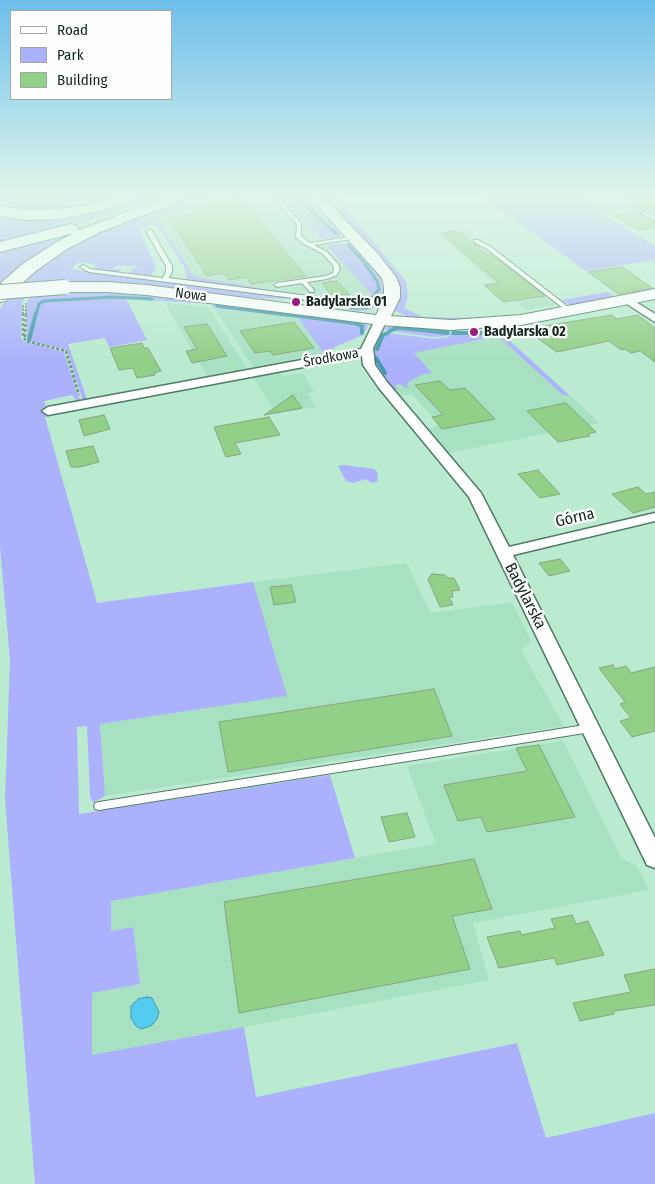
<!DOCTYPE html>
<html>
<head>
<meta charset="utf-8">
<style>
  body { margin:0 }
  #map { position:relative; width:655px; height:1184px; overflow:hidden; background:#baebd0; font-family:"Fira Sans Condensed",sans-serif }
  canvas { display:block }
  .legend { position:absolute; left:10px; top:10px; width:162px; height:90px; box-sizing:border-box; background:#fefefe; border:1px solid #a0a8a4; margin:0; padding:6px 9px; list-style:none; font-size:15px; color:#13261c }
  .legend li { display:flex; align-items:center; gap:10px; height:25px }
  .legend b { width:25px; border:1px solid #a0a8a4 }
</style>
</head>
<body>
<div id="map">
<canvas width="655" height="1184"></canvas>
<ul class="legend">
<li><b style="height:6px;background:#fff"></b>Road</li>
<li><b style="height:14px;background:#acb1fd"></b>Park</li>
<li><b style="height:14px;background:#92cf87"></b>Building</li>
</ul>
</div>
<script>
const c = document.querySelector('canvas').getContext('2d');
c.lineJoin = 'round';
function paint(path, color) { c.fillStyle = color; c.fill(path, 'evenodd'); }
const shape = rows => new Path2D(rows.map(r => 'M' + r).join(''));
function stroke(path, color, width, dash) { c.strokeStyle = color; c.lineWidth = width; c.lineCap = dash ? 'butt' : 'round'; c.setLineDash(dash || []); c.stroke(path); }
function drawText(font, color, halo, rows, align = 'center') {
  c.font = font + ' "Fira Sans Condensed",sans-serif'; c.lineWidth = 4.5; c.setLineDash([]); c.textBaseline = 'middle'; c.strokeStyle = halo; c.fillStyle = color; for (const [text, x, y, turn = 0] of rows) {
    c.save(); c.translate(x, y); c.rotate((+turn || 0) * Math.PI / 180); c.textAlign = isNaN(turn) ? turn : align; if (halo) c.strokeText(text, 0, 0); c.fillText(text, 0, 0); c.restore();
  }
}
paint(shape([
  [211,197,280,197,372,295,342,300,280,292,194,276,157,219],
  [574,197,655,197,655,217,645,211,639,212,633,208,599,212],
  [466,228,498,253,494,254,556,305,526,310,435,232],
  [165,303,208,307,247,368,207,376],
  [214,308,298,318,325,353,253,367],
  [501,332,600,423,448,453,427,429,439,426,432,417,412,394,399,396,382,377,391,356],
  [278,373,284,376,303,373,314,392,308,393,316,407,276,414,253,377],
  [407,563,430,613,512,602,531,641,521,650,564,726,105,796,100,724,286,696,253,582],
  [563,741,621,858,637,866,649,890,473,923,489,980,92,1056,92,992,140,984,133,927,111,931,111,901,436,844,407,766]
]), '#a8e0c2');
paint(shape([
  [0,197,124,197,113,201,57,212,0,208],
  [136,197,161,197,66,228,0,244,0,213,16,216,123,202],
  [183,197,211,197,157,219,194,276,280,292,342,300,372,295,326,245,349,243,352,244,376,271,381,279,383,293,377,298,341,301,187,282,186,270,158,226,152,225,140,231,156,267,150,277,129,274,133,268,143,268,134,266,115,266,113,269,121,269,119,273,96,270,94,269,95,264,79,262,71,269,340,304,377,301,378,306,370,310,358,311,288,299,258,298,120,283,17,285,63,248,139,214],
  [280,197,307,197,343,234,336,238,321,239],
  [323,197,337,197,406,281,408,296,404,308,423,317,478,318,479,321,453,321,412,318,395,311,401,295,397,278,386,263],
  [483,197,584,197,597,205,604,207,620,204,631,208,600,213,655,246,655,260,586,271],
  [155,202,112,220,0,287,0,255,2,255,0,252,59,235],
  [79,291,127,292,365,323,368,326,363,335,335,347,329,352,303,358,324,353,298,318,214,308,212,304,126,299,147,340,109,347,105,338,68,344,87,399,89,399,83,401,67,350,27,341,27,301,33,295,78,293],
  [608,292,617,298,572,306,561,300],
  [9,295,26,295,22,303,21,338,23,341,64,352,80,401,76,400,72,395,44,401,50,416,45,417,97,603,253,582,287,696,100,724,105,796,94,802,91,800,90,796,87,726,77,727,79,814,330,775,355,858,111,901,111,931,133,927,140,984,92,993,92,1055,244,1027,256,1097,517,1043,546,1138,655,1113,655,1184,35,1184,5,799,10,660,0,547,0,309],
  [395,325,403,326,450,331,447,336,433,337,384,330,387,327],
  [515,326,518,328,500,332,570,396,563,395,498,336,414,353,432,373,423,374,406,384,409,387,405,388,401,384,395,385,398,389,394,390,382,377,373,360,373,347,380,332,436,339,448,337,453,331,479,332],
  [344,465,374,469,378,473,377,482,371,483,366,479,354,483,346,481,338,466]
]), '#acb1fd');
const water = shape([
  [147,997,152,998,159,1012,157,1019,151,1026,141,1029,136,1026,131,1018,131,1006,138,999,147,997]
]);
paint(water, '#54ccef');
stroke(water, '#409ab0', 1);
stroke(shape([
  [294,197,338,235],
  [348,245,363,261,377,281,379,289,373,297],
  [217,306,287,315],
  [351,308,366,308,371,305],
  [36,315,39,304,44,301,113,297,152,299]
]), '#409ab0', 3);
stroke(shape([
  [277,313,354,323,362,326,362,333],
  [390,331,396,328,403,328,448,333],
  [453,333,481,333,515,327],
  [29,340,36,313],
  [377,349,383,335,388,333],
  [376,358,385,373]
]), '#409ab0', 4);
const building = shape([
  [620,197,655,197,655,215,643,210,620,197],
  [240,198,306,276,251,284,246,277,229,280,224,273,207,276,168,217,200,213,196,208,212,207,208,202,240,198],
  [643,211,640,213,641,216,655,222,655,228,638,230,612,215,643,211],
  [458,231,487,255,491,254,545,296,503,302,484,285,499,283,441,233,458,231],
  [622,267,627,270,652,288,618,294,588,272,622,267],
  [337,281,350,295,330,294,322,283,337,281],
  [612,315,617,319,638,315,655,328,655,362,640,351,631,353,625,349,621,350,609,341,557,352,537,338,549,335,538,327,612,315],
  [294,322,314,348,273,355,270,351,255,353,240,331,294,322],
  [207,324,227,356,192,363,186,351,197,349,184,327,207,324],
  [142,343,144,348,148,348,161,371,154,373,155,375,137,378,133,368,119,370,110,348,142,343],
  [440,381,450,390,465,388,495,419,442,429,432,417,443,415,415,385,440,381],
  [293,395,302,408,264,415,293,395],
  [566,403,596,432,588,434,590,436,558,442,527,411,566,403],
  [104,415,110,429,84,436,79,420,104,415],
  [269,417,280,435,235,443,241,454,226,457,214,427,269,417],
  [93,446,99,462,80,467,71,467,66,451,93,446],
  [538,470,560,494,540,498,518,474,538,470],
  [638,487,646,494,655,492,655,507,633,513,612,494,638,487],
  [560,559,570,571,549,576,539,563,560,559],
  [432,574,445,575,447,578,454,578,460,590,452,591,453,597,449,597,453,605,440,607,428,579,432,574],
  [291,585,296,602,274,605,270,587,291,585],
  [613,665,615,669,626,666,631,673,655,667,655,731,632,737,620,721,631,718,620,704,625,702,599,668,613,665],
  [434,689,452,736,228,772,219,722,434,689],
  [539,745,575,817,487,832,481,817,458,821,444,785,527,771,516,748,539,745],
  [407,813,415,837,389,842,381,817,407,813],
  [474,859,492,909,452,916,470,969,239,1013,224,902,474,859],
  [572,915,576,924,588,921,604,955,557,965,554,958,499,968,487,937,520,931,521,935,555,928,551,919,572,915],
  [655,969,655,1005,614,1011,614,1014,580,1021,573,1003,631,992,624,975,655,969]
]);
paint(building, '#92cf87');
stroke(building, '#86a580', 1);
const lane = shape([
  [272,197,276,197,301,223,301,236,310,243,355,236,358,238,314,245,327,252,338,264,340,269,337,275,327,279,307,282,314,290,314,292,310,292,302,283,277,287,274,285,277,283,326,276,333,273,334,269,333,265,323,254,301,242,296,237,297,224,272,197],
  [644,212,655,217,655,220,642,214,642,213,644,212],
  [149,229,152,231,172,266,172,272,169,278,340,300,373,297,391,298,394,300,391,302,373,301,340,304,89,272,80,267,83,265,90,269,163,278,166,272,166,266,146,231,149,229],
  [474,240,478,240,491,247,572,310,572,312,568,312,487,249,474,242,474,240],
  [591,724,595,725,596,728,595,731,591,732,99,810,95,809,94,806,95,803,99,802,591,724]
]);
const street = shape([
  [628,297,655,314,655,322,624,302,623,300,628,297],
  [381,317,387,320,373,348,375,365,387,382,481,493,509,547,655,513,655,521,513,555,655,838,655,868,647,865,469,497,379,388,363,365,362,356,48,415,42,411,48,407,361,349,375,320,381,317]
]);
const secondary = shape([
  [310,197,323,197,378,254,396,277,400,287,400,298,391,316,451,320,521,315,655,289,655,299,521,325,451,330,381,325,147,295,107,292,65,292,60,290,57,287,60,284,65,282,107,282,147,285,376,315,384,298,384,287,382,278,310,197]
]);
const highway = shape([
  [117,197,130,197,131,199,129,202,101,211,59,219,27,220,0,216,0,206,27,210,59,209,94,204,117,197],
  [166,197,185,197,183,200,100,232,67,249,36,271,15,289,6,301,0,302,0,285,3,281,24,263,55,243,74,233,0,252,0,242,71,224,77,226,79,229,77,231,166,197]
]);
stroke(lane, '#4e7b64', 2);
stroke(street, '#4e7b64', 3);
stroke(secondary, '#4e7b64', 2);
stroke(highway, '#4e7b64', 2);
stroke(shape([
  [23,305,23,315],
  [26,315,26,303]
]), '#6d917e', 2, [2.5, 1]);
stroke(shape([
  [23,313,23,336,26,341,66,351,79,395],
  [25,337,26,313]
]), '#6d917e', 2.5, [3, 2]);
paint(lane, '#fff');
paint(street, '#fff');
paint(secondary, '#fff');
paint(highway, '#fff');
const secondaryBridge = shape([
  [0,292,65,287]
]);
stroke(secondaryBridge, '#4e7b64', 16, []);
stroke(secondaryBridge, '#fff', 14);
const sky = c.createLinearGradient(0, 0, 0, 362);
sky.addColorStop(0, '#6dbeeb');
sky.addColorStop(0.54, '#e0f6ea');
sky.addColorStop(1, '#e0f6ea00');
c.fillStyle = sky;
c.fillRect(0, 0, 655, 362);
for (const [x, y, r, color] of [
  [296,302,5,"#971e79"],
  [474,332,5,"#971e79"]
]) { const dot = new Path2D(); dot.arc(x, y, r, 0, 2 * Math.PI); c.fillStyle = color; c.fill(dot); stroke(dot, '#fefefe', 2); }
drawText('14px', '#13261c', '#fefefe', [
  ["Nowa",191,295,7],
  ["Środkowa",331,358,-10]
]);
drawText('bold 14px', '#13261c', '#fefefe', [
  ["Badylarska 01",306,302],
  ["Badylarska 02",484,332]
], 'left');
drawText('16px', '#13261c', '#fefefe', [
  ["Górna",575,518,-13],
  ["Badylarska",525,596,63]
]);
</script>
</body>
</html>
